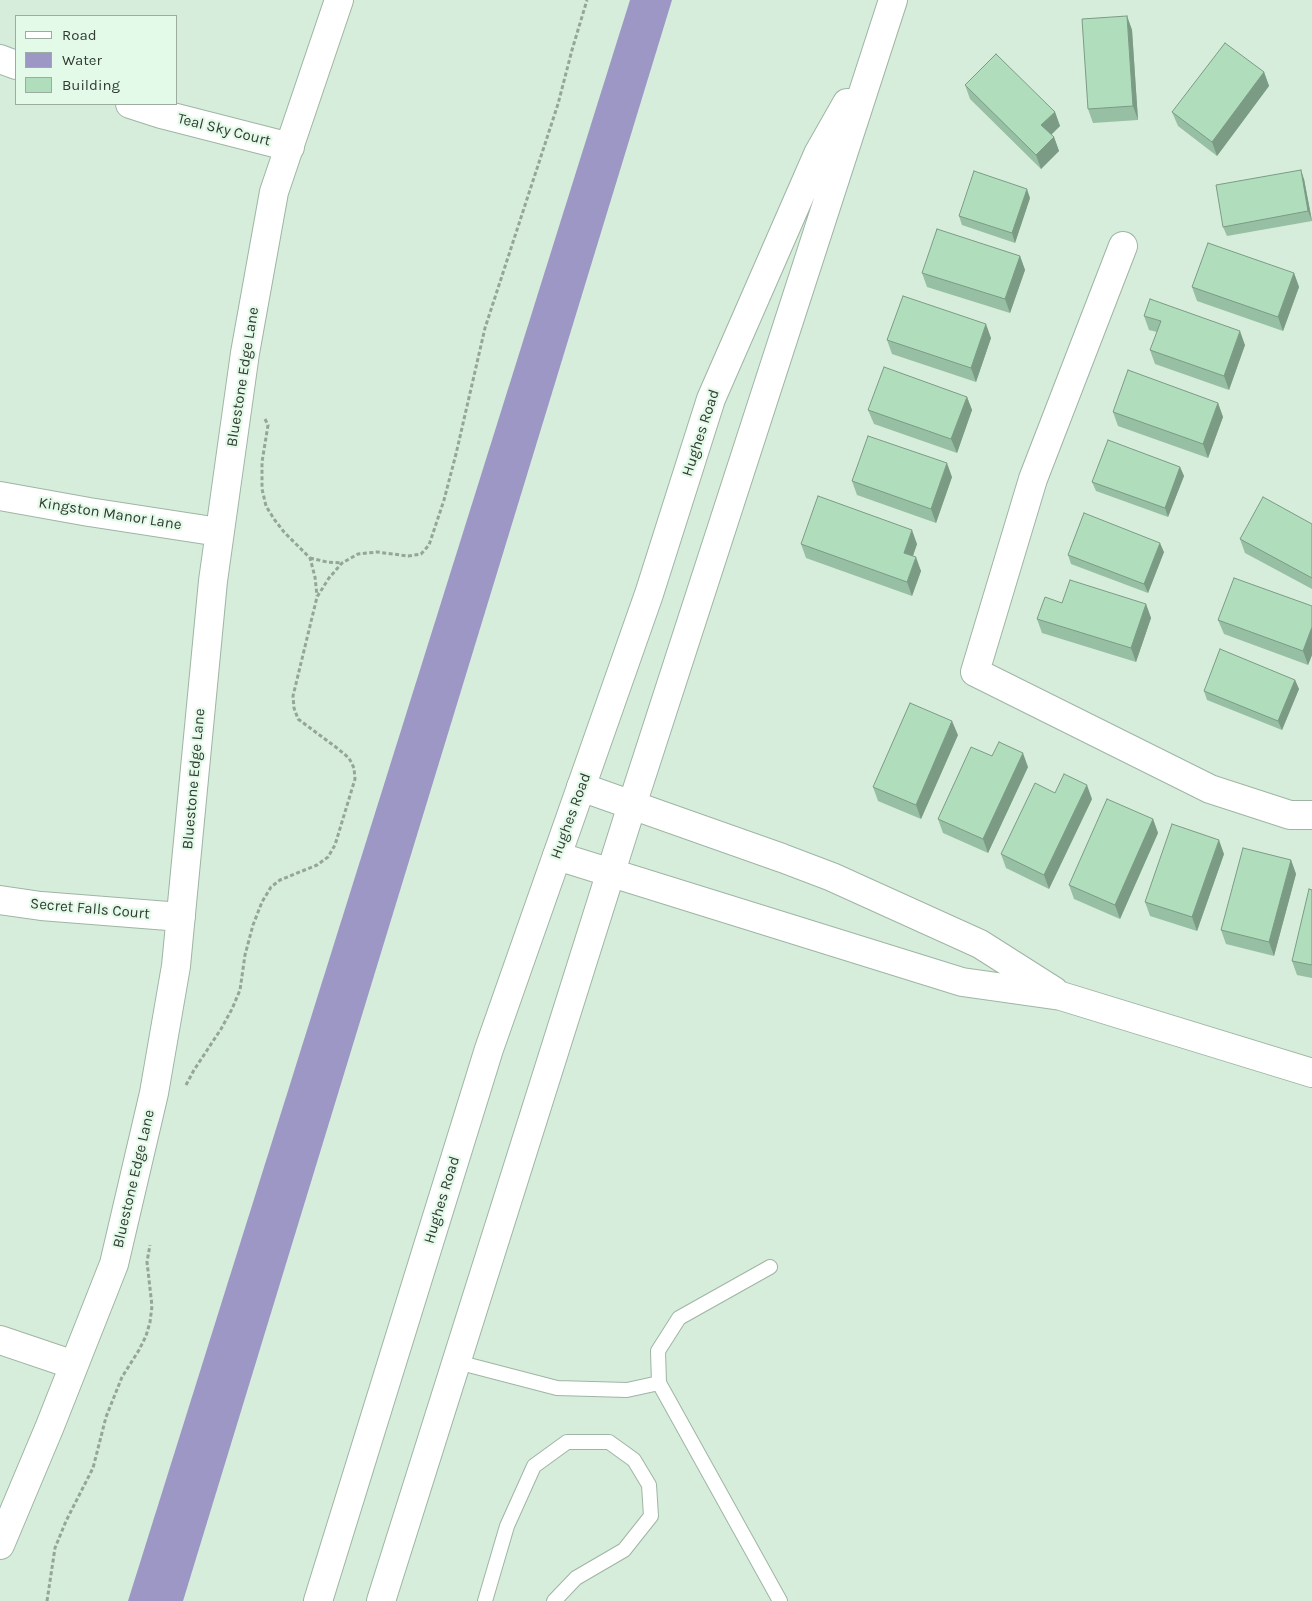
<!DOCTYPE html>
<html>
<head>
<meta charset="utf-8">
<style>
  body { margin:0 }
  #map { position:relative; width:1312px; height:1601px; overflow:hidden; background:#d6eddb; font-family:Karla,sans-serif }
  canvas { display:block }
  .legend { position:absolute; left:15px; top:15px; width:162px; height:90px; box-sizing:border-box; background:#e3fae8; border:1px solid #9cada0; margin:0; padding:6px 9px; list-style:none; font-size:15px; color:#313a33 }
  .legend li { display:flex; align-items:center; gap:10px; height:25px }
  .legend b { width:25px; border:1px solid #9cada0 }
</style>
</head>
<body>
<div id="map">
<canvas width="1312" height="1601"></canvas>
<ul class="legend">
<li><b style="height:6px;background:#fff"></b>Road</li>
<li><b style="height:14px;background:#9c97c5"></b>Water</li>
<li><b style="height:14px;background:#b0debd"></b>Building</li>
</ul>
</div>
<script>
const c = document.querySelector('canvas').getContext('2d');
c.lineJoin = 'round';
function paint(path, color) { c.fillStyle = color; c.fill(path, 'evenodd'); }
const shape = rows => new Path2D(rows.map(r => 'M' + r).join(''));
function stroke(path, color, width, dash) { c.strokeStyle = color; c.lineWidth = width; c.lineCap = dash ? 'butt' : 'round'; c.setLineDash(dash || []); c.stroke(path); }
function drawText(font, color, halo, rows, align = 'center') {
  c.font = font + ' Karla,sans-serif'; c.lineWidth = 4.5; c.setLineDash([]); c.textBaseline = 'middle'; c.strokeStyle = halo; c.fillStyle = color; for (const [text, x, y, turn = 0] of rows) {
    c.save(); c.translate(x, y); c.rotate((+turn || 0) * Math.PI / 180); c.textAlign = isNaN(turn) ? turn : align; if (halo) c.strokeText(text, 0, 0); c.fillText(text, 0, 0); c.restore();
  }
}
paint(shape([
  [630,0,672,0,183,1601,128,1601]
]), '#9c97c5');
const lane = shape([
  [457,1362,557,1388,627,1390,659,1383,780,1601],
  [659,1383,658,1351,679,1318,770,1267],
  [485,1601,507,1526,534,1466,567,1442,609,1442,634,1460,649,1485,651,1516,624,1550,576,1578,554,1601]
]);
const street = shape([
  [0,59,16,65],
  [130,104,161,114,290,147],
  [1123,246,1033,479,975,672,1210,789,1290,815,1312,815],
  [0,496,89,512,219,532],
  [581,787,782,858,832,877,980,944,1054,991],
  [557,856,962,982,1061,996,1312,1073],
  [0,900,41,906,181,917],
  [0,1340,74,1365],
  [0,1545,50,1426,114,1264,154,1093,176,966,213,581,245,353,274,192,339,0]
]);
const secondary = shape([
  [318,1601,489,1049,649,594,711,399,818,154,847,103],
  [381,1601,632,805,893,0]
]);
stroke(lane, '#9fb5a4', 16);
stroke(street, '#9fb5a4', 30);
stroke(secondary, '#9fb5a4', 30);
stroke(shape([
  [265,419,268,425,262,462,262,489,266,506,274,519,284,532,310,558,315,577,317,596],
  [310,558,327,562,342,563],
  [186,1085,194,1070,221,1029,232,1009,240,990,245,955,253,925,262,902,271,887,280,880,317,865,328,857,335,845,355,779,354,768,349,758,337,748,298,719,294,708,293,696,317,597,329,578,342,563,358,554,377,552,408,556,421,554,429,545,444,500,456,454,485,328,558,104,572,50,587,0],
  [47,1601,55,1548,66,1521,93,1468,106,1417,122,1377,139,1350,146,1336,150,1322,152,1306,147,1262,150,1245]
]), '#95a699', 3, [4, 2.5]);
stroke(lane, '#fff', 14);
stroke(street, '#fff', 28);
stroke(secondary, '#fff', 28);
paint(shape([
  [1127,16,1132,30,1138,120,1093,123,1088,109],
  [1264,72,1269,86,1217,156,1178,126,1172,112],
  [965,85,1055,112,1060,126,1051,134,1054,137,1059,151,1041,169,970,99],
  [1304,179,1312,221,1227,236,1223,227],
  [1030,198,1015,243,962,225,959,216],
  [1020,256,1025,270,1010,313,927,287,922,273],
  [1294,273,1299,287,1283,331,1197,301,1192,287],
  [1144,316,1245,345,1229,390,1155,364,1150,350,1157,332,1149,330],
  [991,338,976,382,892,354,887,340],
  [967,397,972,410,957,453,874,424,868,410],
  [1218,403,1223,417,1208,458,1118,426,1113,412],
  [1180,467,1184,476,1168,517,1096,491,1092,482],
  [952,477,936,523,857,495,852,481],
  [1312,524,1312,589,1245,553,1240,539],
  [801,544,917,544,913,556,921,571,912,596,806,558],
  [1164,552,1148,593,1071,564,1068,555],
  [1062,603,1146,604,1151,618,1136,662,1042,633,1037,619],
  [1312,606,1312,655,1308,665,1224,634,1218,620],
  [1295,680,1299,689,1282,730,1207,700,1204,691],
  [958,735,921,819,878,801,873,787],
  [992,756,1028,767,988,853,943,833,938,819],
  [1092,799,1049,889,1006,868,1001,854],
  [1153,819,1158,833,1120,919,1074,899,1069,885],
  [1224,854,1197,931,1150,916,1145,902],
  [1291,860,1296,874,1274,956,1226,944,1221,930],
  [1312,890,1312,978,1297,975,1292,961]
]), '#97bfa3');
paint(shape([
  [1127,16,1132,30,1138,120,1133,106],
  [1264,72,1269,86,1217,156,1212,142],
  [1055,112,1060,126,1047,139,1041,125],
  [1054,137,1059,151,1041,169,1036,155],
  [1301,170,1304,179,1312,221,1308,211],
  [1027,189,1030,198,1015,243,1012,233],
  [1020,256,1025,270,1010,313,1005,299],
  [1294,273,1299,287,1283,331,1278,317],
  [986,324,991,338,976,382,971,368],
  [1240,331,1245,345,1229,390,1224,376],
  [967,397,972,410,957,453,951,439],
  [1218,403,1223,417,1208,458,1203,444],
  [947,463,952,477,936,523,931,509],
  [1180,467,1184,476,1168,517,1165,508],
  [912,530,917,544,909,567,904,553],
  [1160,543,1164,552,1148,593,1144,584],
  [916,557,921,571,912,596,907,582],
  [1146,604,1151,618,1136,662,1131,648],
  [1312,627,1312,655,1308,665,1303,651],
  [1295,680,1299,689,1282,730,1278,721],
  [952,721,958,735,921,819,916,805],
  [1023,753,1028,767,988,853,983,839],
  [1087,785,1092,799,1049,889,1044,875],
  [1153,819,1158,833,1120,919,1115,905],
  [1219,840,1224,854,1197,931,1192,917],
  [1291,860,1296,874,1274,956,1269,942]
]), '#7b9b84');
const building = shape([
  [1127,16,1133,106,1088,109,1082,19,1127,16],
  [1225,43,1264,72,1212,142,1172,112,1225,43],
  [996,54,1055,112,1041,125,1054,137,1036,155,965,85,996,54],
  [1301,170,1308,211,1223,227,1216,185,1301,170],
  [974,171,1027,189,1012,233,959,216,974,171],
  [937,229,1020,256,1005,299,922,273,937,229],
  [1208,243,1294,273,1278,317,1192,287,1208,243],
  [903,296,986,324,971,368,887,340,903,296],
  [1150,299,1240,331,1224,376,1150,350,1161,321,1144,316,1150,299],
  [884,367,967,397,951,439,868,410,884,367],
  [1128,370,1218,403,1203,444,1113,412,1128,370],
  [868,436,947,463,931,509,852,481,868,436],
  [1108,440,1180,467,1165,508,1092,482,1108,440],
  [818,496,912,530,904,553,916,557,907,582,801,544,818,496],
  [1263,497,1312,524,1312,578,1240,539,1263,497],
  [1084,513,1160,543,1144,584,1068,555,1084,513],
  [1234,578,1312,606,1312,627,1303,651,1218,620,1234,578],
  [1070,580,1146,604,1131,648,1037,619,1045,597,1062,603,1070,580],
  [1220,649,1295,680,1278,721,1204,691,1220,649],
  [910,703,952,721,916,805,873,787,910,703],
  [999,742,1023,753,983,839,938,819,971,747,992,756,999,742],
  [1064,774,1087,785,1044,875,1001,854,1035,783,1055,793,1064,774],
  [1107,799,1153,819,1115,905,1069,885,1107,799],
  [1172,824,1219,840,1192,917,1145,902,1172,824],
  [1243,848,1291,860,1269,942,1221,930,1243,848],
  [1309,889,1312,890,1312,965,1292,961,1309,889]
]);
paint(building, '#b0debd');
stroke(building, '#7b9b84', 1);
drawText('15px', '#313a33', '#e3fae8', [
  ["Teal Sky Court",224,130,14],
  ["Bluestone Edge Lane",243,377,-81],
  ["Hughes Road",701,433,-72],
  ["Kingston Manor Lane",110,514,9],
  ["Bluestone Edge Lane",194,779,-85],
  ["Hughes Road",571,816,-70],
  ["Secret Falls Court",90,909,5],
  ["Bluestone Edge Lane",134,1179,-77],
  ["Hughes Road",442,1200,-73]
]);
</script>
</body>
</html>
